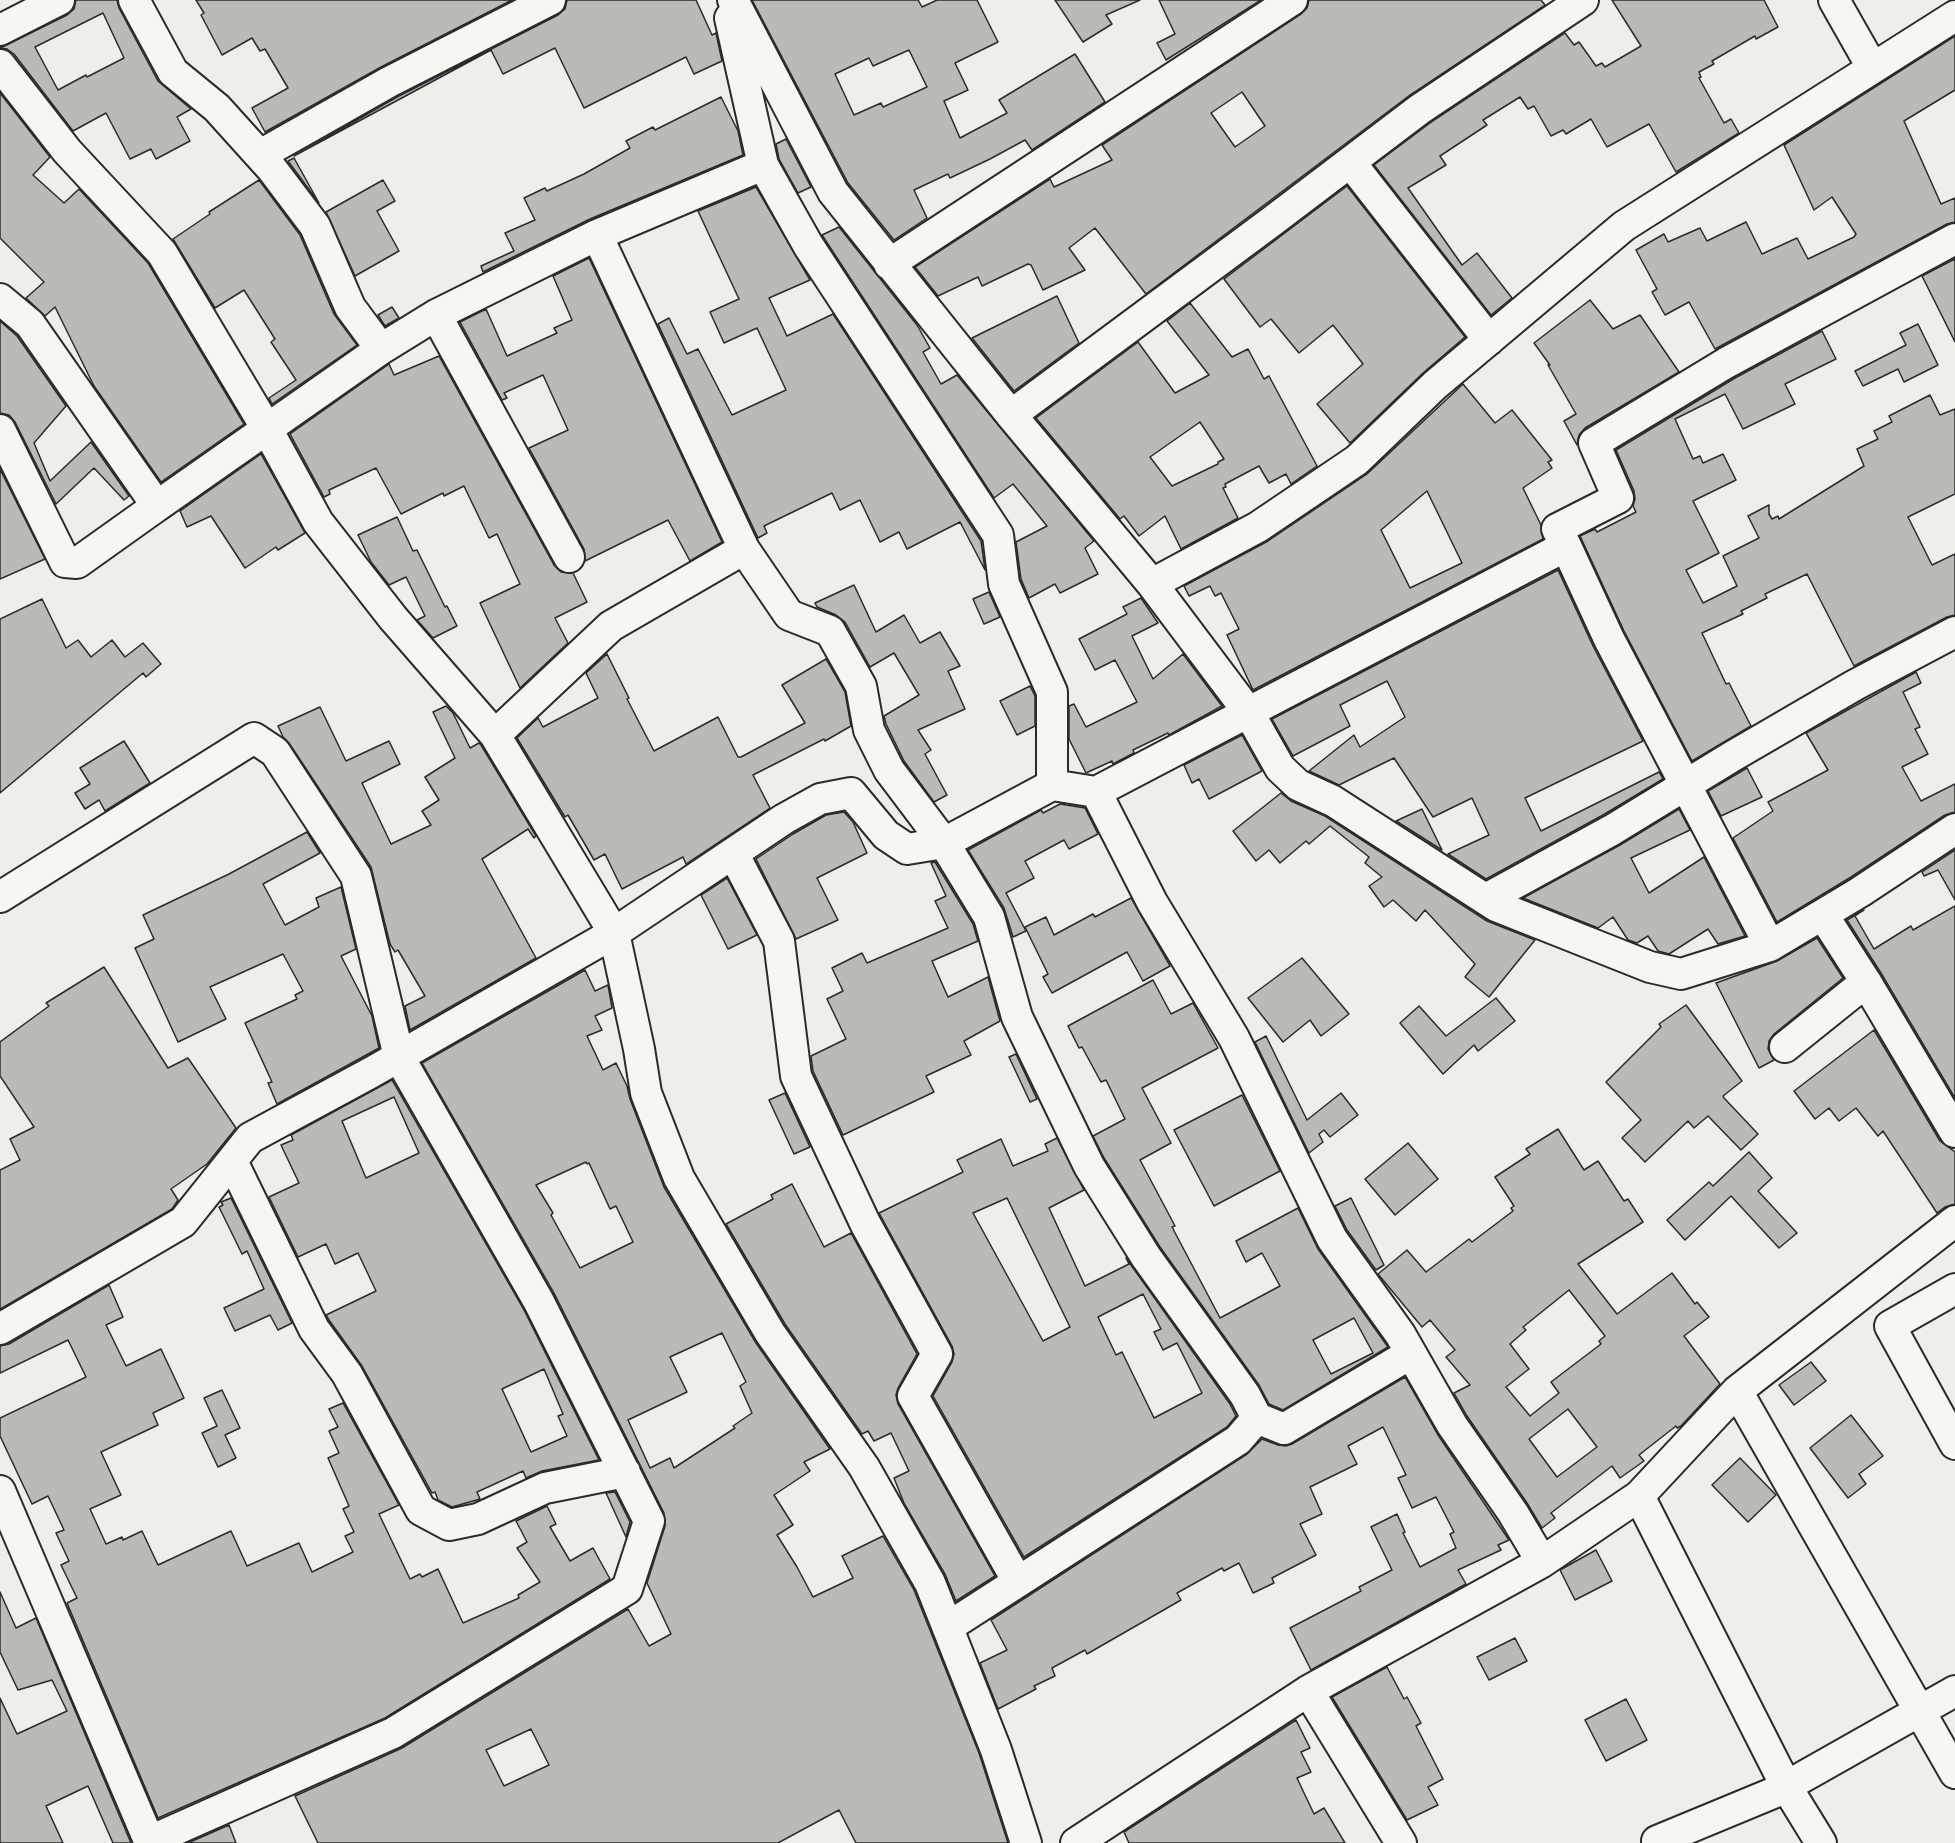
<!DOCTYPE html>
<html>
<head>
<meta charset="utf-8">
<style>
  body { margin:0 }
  canvas { display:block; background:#eeeeea }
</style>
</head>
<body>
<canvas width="1955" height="1843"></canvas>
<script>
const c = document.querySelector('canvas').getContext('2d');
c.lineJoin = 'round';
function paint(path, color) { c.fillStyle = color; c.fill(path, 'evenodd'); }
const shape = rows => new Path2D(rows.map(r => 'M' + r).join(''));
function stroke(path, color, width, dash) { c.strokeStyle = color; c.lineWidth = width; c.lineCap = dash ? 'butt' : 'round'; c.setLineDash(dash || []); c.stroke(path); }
const building = shape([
  [76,0,117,0,119,8,158,81,191,109,177,117,190,141,156,159,151,149,130,159,106,113,73,131,14,54,7,49,0,48,67,15,74,9,76,0],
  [103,13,124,58,87,77,86,75,58,90,35,47,103,13],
  [196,0,512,0,381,67,265,132,252,108,288,88,265,49,260,51,252,38,222,55,201,15,204,13,196,0],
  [567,0,696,0,712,35,716,33,722,61,694,74,686,57,584,108,555,48,503,74,491,50,294,156,397,97,558,15,565,9,567,0],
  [752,0,918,0,922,7,937,0,977,0,998,42,955,63,968,90,944,101,960,138,1007,113,999,100,1075,54,1105,102,1032,150,1025,140,990,159,950,178,948,174,914,190,927,218,894,240,848,183,752,0],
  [909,50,927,87,883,107,881,103,854,115,835,74,869,58,873,66,909,50],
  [1055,0,1140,0,1106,15,1112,24,1083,42,1055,0],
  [1159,0,1261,0,1166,60,1157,43,1175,34,1159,0],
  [1309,0,1541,0,1545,5,1410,95,1146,294,1095,228,1069,248,1085,270,1043,290,1031,265,1028,264,982,286,978,277,938,296,915,267,1050,179,1054,187,1112,160,1102,145,1301,14,1307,8,1309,0],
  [1242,92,1265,126,1235,147,1211,113,1242,92],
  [1612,0,1764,0,1778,27,1756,39,1755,36,1712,61,1714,64,1699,72,1701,77,1699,78,1724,123,1731,119,1739,133,1676,172,1649,124,1607,147,1591,119,1566,134,1563,130,1551,136,1534,106,1528,109,1520,97,1483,120,1487,125,1440,156,1446,165,1408,188,1462,265,1477,253,1512,298,1491,315,1374,165,1430,123,1565,33,1574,45,1579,42,1596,66,1602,63,1605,67,1641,46,1612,0],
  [1955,36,1955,90,1904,121,1941,204,1955,198,1955,222,1947,224,1715,349,1689,302,1665,315,1652,292,1657,289,1636,250,1664,234,1668,242,1700,228,1707,241,1746,222,1762,254,1797,238,1808,259,1854,237,1856,234,1832,197,1814,210,1784,145,1955,36],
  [0,93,50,157,33,175,64,203,79,189,148,263,244,424,161,482,94,386,55,307,45,316,26,298,44,282,0,238,0,93],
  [721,97,738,131,743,155,590,219,483,272,481,266,514,251,505,233,535,220,524,198,545,188,547,191,584,174,630,148,626,141,653,127,655,130,721,97],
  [786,139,811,187,798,193,779,159,776,144,786,139],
  [294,158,319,203,288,161,294,158],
  [259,180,300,235,334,314,357,345,272,404,269,398,296,380,271,342,275,339,244,290,215,308,173,239,210,214,209,212,259,180],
  [383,180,395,201,377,211,399,251,355,276,326,212,383,180],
  [1347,186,1465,337,1423,373,1350,443,1317,404,1363,364,1333,325,1299,353,1271,319,1260,327,1224,279,1347,186],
  [756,187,810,280,769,298,787,336,833,314,981,541,985,570,960,522,907,549,899,532,880,542,860,500,840,510,832,493,764,526,767,533,758,538,658,324,669,318,687,354,698,349,732,415,786,390,757,328,724,343,710,312,739,299,698,211,756,187],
  [839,227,917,325,930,348,923,352,941,384,957,375,1094,541,1085,548,1098,574,1060,593,1055,584,1029,598,1021,579,1016,542,1047,526,1013,484,994,498,822,235,839,227],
  [589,258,722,542,690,561,668,520,585,561,584,549,529,448,568,430,543,375,504,393,507,398,502,400,460,322,486,309,507,356,557,333,554,328,572,320,553,276,589,258],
  [1955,259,1955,342,1922,276,1955,259],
  [1057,296,1079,343,1014,391,972,338,1057,296],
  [1590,300,1613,329,1640,315,1679,372,1585,428,1579,435,1577,445,1564,421,1576,414,1548,365,1550,365,1534,343,1590,300],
  [1190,303,1232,357,1248,349,1264,379,1269,376,1317,466,1291,484,1286,474,1269,483,1259,466,1225,484,1226,487,1223,488,1238,518,1181,549,1165,516,1139,536,1124,516,1120,519,1036,418,1138,342,1175,393,1209,375,1167,321,1190,303],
  [1200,422,1224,459,1218,462,1218,464,1172,486,1150,457,1200,422],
  [392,307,399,318,385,326,378,315,392,307],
  [0,321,17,336,66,406,34,443,50,481,91,442,129,496,124,500,94,468,56,504,15,422,9,415,0,413,0,321],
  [1918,324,1938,365,1904,382,1898,369,1863,386,1855,371,1906,345,1900,333,1918,324],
  [1822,331,1836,359,1785,384,1795,404,1743,429,1725,394,1675,419,1693,459,1700,456,1703,463,1723,454,1736,480,1693,501,1719,553,1686,570,1703,603,1737,586,1723,556,1759,538,1748,516,1769,505,1769,514,1772,519,1778,516,1779,519,1864,466,1857,449,1878,439,1874,431,1892,422,1889,416,1930,395,1940,415,1955,409,1955,494,1908,517,1932,565,1955,554,1955,615,1947,617,1854,666,1807,574,1765,594,1767,598,1741,611,1743,614,1702,633,1726,684,1729,683,1751,726,1692,761,1624,631,1580,536,1595,529,1597,532,1636,512,1633,506,1635,499,1634,491,1616,450,1735,378,1822,331],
  [439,356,554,565,561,572,573,573,587,602,555,618,568,643,520,688,480,603,520,584,497,534,489,538,464,486,444,496,443,493,401,514,376,468,329,490,330,494,324,497,290,434,389,364,394,375,439,356],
  [1463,384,1495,423,1512,410,1552,460,1548,462,1552,468,1523,488,1541,525,1543,539,1253,690,1227,635,1239,629,1221,593,1215,596,1210,586,1189,596,1184,586,1268,541,1367,474,1463,384],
  [1427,491,1462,563,1410,588,1381,530,1427,491],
  [261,454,305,533,278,550,276,547,245,568,211,516,187,527,180,511,261,454],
  [0,469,45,559,0,579,0,469],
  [397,517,413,551,417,550,445,607,447,606,457,626,433,638,417,620,425,616,406,577,389,585,371,562,358,535,397,517],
  [1558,570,1593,646,1643,741,1525,798,1541,831,1659,772,1663,779,1603,815,1486,879,1448,854,1489,835,1472,798,1433,817,1394,758,1339,785,1309,771,1354,735,1360,747,1405,717,1387,681,1340,705,1350,726,1293,756,1272,719,1558,570],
  [854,585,876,632,904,615,920,643,940,632,960,666,948,671,965,709,918,730,931,750,925,754,947,795,934,802,904,761,886,724,884,716,919,695,894,653,870,667,845,622,836,615,817,607,815,603,854,585],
  [989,592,1000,617,984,624,973,599,989,592],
  [1141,598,1158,623,1132,636,1153,679,1183,654,1222,706,1169,735,1168,733,1133,750,1134,753,1113,764,1112,761,1086,773,1069,739,1069,706,1074,704,1086,727,1137,702,1115,660,1095,670,1079,639,1127,614,1123,607,1141,598],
  [42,599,66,648,78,640,91,657,112,640,125,657,143,643,161,664,146,677,143,673,0,793,0,619,42,599],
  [607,654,629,698,627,699,654,751,718,717,738,757,741,757,805,723,782,685,826,659,845,692,851,726,825,741,824,739,753,775,770,808,686,864,683,857,622,889,605,854,594,860,568,815,565,817,517,738,538,718,543,727,598,698,586,673,607,654],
  [1916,672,1921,683,1903,692,1920,727,1915,729,1928,754,1902,767,1921,801,1955,784,1955,812,1945,815,1851,877,1777,922,1733,838,1773,811,1768,802,1828,770,1806,733,1916,672],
  [1030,686,1035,696,1035,726,1017,735,1000,701,1030,686],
  [446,706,453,713,470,748,479,743,481,745,536,836,534,838,528,829,482,859,536,958,410,1030,405,1006,425,996,398,950,395,952,390,944,371,867,289,743,283,737,278,726,320,707,346,761,389,741,400,764,362,783,391,844,431,825,422,811,439,800,425,777,455,758,433,712,446,706],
  [1242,735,1262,771,1209,799,1199,779,1192,783,1184,765,1242,735],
  [124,741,150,783,105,811,99,800,85,809,75,793,90,784,80,768,124,741],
  [1747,768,1762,797,1721,816,1708,791,1747,768],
  [1281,793,1291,801,1325,816,1487,921,1535,940,1489,997,1465,977,1475,964,1425,910,1416,921,1393,900,1384,907,1369,886,1382,877,1365,863,1369,857,1330,826,1309,844,1306,841,1280,863,1269,850,1256,861,1233,831,1281,793],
  [1060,804,1085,808,1098,834,1069,849,1064,840,1025,861,1034,878,1006,893,1026,931,1013,937,1004,908,968,850,1041,810,1043,813,1060,804],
  [1422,809,1442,850,1396,821,1422,809],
  [1679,809,1690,830,1631,858,1649,893,1704,857,1745,936,1718,944,1708,929,1669,954,1658,951,1648,936,1637,943,1628,940,1613,917,1598,928,1523,898,1620,845,1679,809],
  [844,812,853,822,867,853,817,878,838,920,796,939,756,859,793,834,826,815,844,812],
  [307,832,320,853,263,884,285,925,319,907,316,898,341,887,356,949,341,956,372,1016,379,1048,277,1104,268,1083,272,1082,245,1023,297,999,295,995,303,991,283,954,210,987,226,1019,178,1042,135,948,154,939,143,915,229,874,307,832],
  [1955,850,1955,900,1938,870,1924,876,1922,872,1955,850],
  [935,862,973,924,978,941,932,961,948,997,988,977,1000,1021,964,1041,971,1055,926,1076,934,1092,843,1135,813,1071,811,1056,846,1039,827,999,843,991,832,968,862,953,867,963,948,928,935,901,946,896,931,863,935,862],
  [727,878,757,935,728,949,701,895,727,878],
  [1131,898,1170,966,1143,981,1127,952,1052,993,1043,977,1048,974,1025,927,1046,917,1054,935,1093,914,1095,917,1131,898],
  [1955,906,1955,1098,1881,973,1847,920,1864,910,1855,916,1874,949,1911,926,1913,930,1955,906],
  [1817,938,1843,978,1774,1034,1769,1041,1768,1049,1774,1060,1759,1068,1716,983,1777,961,1817,938],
  [1302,958,1349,1014,1321,1036,1310,1020,1283,1042,1248,998,1302,958],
  [104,967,168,1068,188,1058,236,1128,207,1164,171,1189,178,1200,172,1209,0,1309,0,1170,20,1160,10,1139,34,1127,0,1076,0,1042,49,1006,46,1003,104,967],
  [585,970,595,991,608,985,612,1008,595,1016,602,1030,587,1036,603,1070,616,1063,627,1086,630,1099,664,1187,756,1343,830,1449,804,1462,810,1471,774,1495,793,1525,777,1535,797,1567,813,1597,853,1578,842,1556,883,1536,914,1590,979,1753,1008,1843,856,1843,839,1810,778,1843,318,1843,295,1796,402,1748,628,1609,649,1646,671,1634,647,1583,665,1526,664,1513,554,1293,422,1063,585,970],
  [586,1162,587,1164,589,1163,610,1209,616,1206,633,1242,580,1268,551,1215,553,1213,536,1185,586,1162],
  [722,1333,746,1382,740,1386,752,1413,733,1426,735,1428,674,1468,670,1458,650,1468,628,1420,687,1392,670,1357,722,1333],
  [531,1729,549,1765,504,1786,486,1750,531,1729],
  [1153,980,1171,1014,1193,1003,1218,1048,1142,1088,1171,1143,1140,1160,1175,1226,1172,1227,1220,1318,1280,1286,1262,1253,1246,1262,1236,1241,1298,1208,1318,1249,1388,1347,1283,1410,1269,1404,1259,1385,1160,1247,1104,1158,1093,1136,1125,1119,1106,1080,1101,1082,1082,1047,1079,1048,1068,1026,1153,980],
  [1354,1318,1373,1353,1331,1374,1313,1340,1354,1318],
  [1496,998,1515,1021,1478,1051,1474,1045,1443,1074,1400,1023,1419,1006,1446,1036,1496,998],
  [1686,1005,1742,1081,1723,1096,1724,1098,1758,1134,1741,1150,1708,1116,1694,1128,1688,1121,1645,1162,1622,1138,1641,1120,1606,1082,1661,1027,1659,1024,1686,1005],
  [1874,1030,1940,1141,1955,1152,1955,1204,1945,1207,1937,1213,1883,1131,1878,1136,1856,1108,1839,1121,1829,1108,1815,1119,1794,1091,1874,1030],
  [1266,1036,1307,1120,1341,1093,1358,1115,1330,1137,1324,1130,1319,1134,1323,1142,1309,1153,1255,1042,1266,1036],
  [1016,1054,1037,1099,1030,1102,1009,1057,1016,1054],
  [392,1080,524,1310,599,1460,542,1471,526,1478,523,1471,477,1492,480,1499,452,1507,438,1500,435,1492,432,1493,362,1366,329,1320,326,1315,376,1291,358,1253,335,1264,326,1244,298,1257,269,1197,299,1183,281,1145,293,1140,291,1135,392,1080],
  [394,1097,419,1153,366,1178,342,1121,394,1097],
  [544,1369,563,1414,558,1416,567,1436,531,1452,502,1389,544,1369],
  [785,1093,810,1147,794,1154,769,1100,785,1093],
  [1242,1095,1280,1171,1214,1206,1174,1130,1242,1095],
  [1558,1129,1584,1170,1598,1161,1624,1201,1628,1199,1643,1222,1578,1264,1617,1314,1672,1273,1695,1304,1697,1302,1709,1317,1684,1336,1720,1384,1681,1426,1677,1428,1676,1426,1639,1455,1644,1461,1620,1478,1612,1466,1551,1513,1555,1518,1542,1528,1527,1503,1467,1416,1454,1393,1470,1385,1446,1357,1455,1350,1430,1320,1422,1327,1378,1274,1407,1250,1426,1272,1469,1239,1472,1242,1513,1211,1511,1208,1514,1206,1495,1177,1530,1154,1526,1149,1558,1129],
  [1569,1290,1605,1336,1599,1341,1601,1344,1551,1382,1559,1393,1530,1416,1506,1387,1529,1369,1510,1344,1526,1330,1523,1327,1569,1290],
  [1568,1409,1597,1447,1557,1477,1529,1439,1568,1409],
  [1057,1138,1084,1190,1049,1208,1085,1286,1129,1264,1126,1258,1230,1404,1236,1416,1227,1427,1024,1557,933,1396,952,1362,954,1354,952,1346,879,1213,963,1172,957,1160,1001,1139,1013,1166,1048,1151,1045,1144,1057,1138],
  [1007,1198,1070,1327,1043,1341,973,1213,1007,1198],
  [1143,1294,1161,1329,1154,1332,1163,1350,1177,1343,1202,1393,1154,1418,1122,1352,1116,1355,1098,1317,1143,1294],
  [1408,1143,1438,1179,1395,1215,1365,1179,1408,1143],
  [1749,1152,1772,1178,1758,1191,1797,1233,1779,1248,1731,1196,1685,1240,1667,1220,1709,1182,1713,1186,1749,1152],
  [792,1184,824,1247,851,1233,917,1354,898,1388,896,1395,898,1404,995,1576,956,1601,945,1574,904,1503,894,1478,909,1471,891,1433,874,1441,868,1431,862,1434,785,1324,726,1224,773,1199,771,1195,792,1184],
  [231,1198,292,1323,278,1330,270,1315,235,1331,224,1308,264,1289,247,1251,242,1254,219,1207,223,1205,221,1202,231,1198],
  [1351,1198,1384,1265,1376,1270,1347,1230,1335,1206,1351,1198],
  [109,1285,123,1317,106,1325,126,1366,161,1349,184,1398,153,1413,158,1425,101,1452,121,1495,90,1509,106,1544,122,1537,123,1540,142,1531,158,1565,231,1531,247,1566,299,1543,312,1572,353,1552,345,1536,354,1532,343,1509,349,1506,328,1458,339,1453,329,1431,338,1427,329,1409,343,1403,399,1505,379,1514,410,1579,420,1574,422,1577,438,1569,463,1623,519,1598,518,1595,540,1582,517,1548,527,1542,516,1521,547,1506,556,1524,550,1527,570,1561,593,1548,610,1579,385,1718,158,1818,67,1603,77,1598,61,1565,69,1561,56,1533,64,1530,48,1496,32,1504,0,1436,0,1418,86,1377,68,1340,0,1373,0,1346,9,1344,109,1285],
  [1811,1362,1826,1381,1794,1405,1779,1385,1811,1362],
  [1405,1377,1438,1435,1509,1540,1498,1545,1501,1550,1458,1570,1466,1584,1311,1670,1290,1628,1361,1591,1359,1587,1392,1570,1371,1527,1397,1514,1405,1532,1403,1533,1420,1567,1456,1548,1450,1534,1454,1532,1436,1497,1412,1508,1398,1478,1406,1475,1383,1427,1348,1446,1357,1464,1310,1487,1322,1514,1300,1524,1316,1555,1272,1578,1274,1583,1253,1593,1239,1563,1224,1571,1222,1568,1177,1593,1181,1600,1087,1654,1085,1650,1052,1668,1055,1676,1034,1686,1036,1689,998,1709,980,1663,1007,1650,991,1620,1247,1454,1262,1439,1278,1445,1286,1446,1292,1444,1405,1377],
  [222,1390,240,1428,225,1435,236,1458,218,1467,202,1433,217,1426,204,1398,222,1390],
  [1851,1415,1883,1456,1859,1474,1866,1484,1848,1498,1810,1448,1851,1415],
  [1740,1458,1776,1495,1748,1522,1712,1485,1740,1458],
  [615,1492,630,1522,626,1537,606,1493,615,1492],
  [1596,1550,1612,1581,1575,1600,1560,1570,1596,1550],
  [0,1592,16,1628,36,1618,131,1843,113,1843,88,1786,46,1806,63,1843,0,1843,0,1698,17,1734,67,1711,52,1680,18,1690,0,1652,0,1592],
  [1515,1638,1527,1661,1489,1680,1477,1657,1515,1638],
  [1387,1667,1404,1699,1407,1697,1421,1723,1416,1726,1443,1779,1428,1787,1438,1805,1407,1820,1332,1697,1387,1667],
  [1626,1699,1647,1740,1606,1761,1585,1720,1626,1699],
  [1296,1720,1310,1748,1301,1752,1311,1772,1297,1778,1314,1814,1324,1808,1345,1843,1129,1843,1124,1832,1296,1720],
  [229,1825,236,1843,188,1843,229,1825]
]);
paint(building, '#babab7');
stroke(building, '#2b2b2b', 1.5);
const minor = shape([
  [134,0,173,72,217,108,272,169,315,226,350,307,381,349],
  [733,0,833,192,1011,415,1152,584,1249,713,1280,768,1298,785,1333,801,1496,906,1650,967,1681,974,1770,946,1860,892,1955,829],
  [1834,0,1872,67],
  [730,18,763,165,808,245,998,535,1004,584,1052,692,1052,785],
  [0,30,59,0],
  [0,65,67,151,162,253,267,429,318,522,393,618,495,735,614,933,639,1049,646,1093,679,1178,770,1333,864,1467,930,1583,996,1750,1026,1843],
  [260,155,389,82,550,0],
  [1350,162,1489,340],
  [597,235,744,549,789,615,830,631,861,686,869,730,889,770,944,843,989,917,1017,1017,1089,1166,1146,1257,1245,1395,1257,1418,1238,1440,948,1627],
  [889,264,1292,0],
  [0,299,30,324,157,506,381,349,436,315,597,235,763,165],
  [436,315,569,557],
  [1011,415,1271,222,1420,109,1583,0],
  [0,430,65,562,77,563,157,506],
  [1566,546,1557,529,1618,498,1594,443,1726,363,1955,239],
  [1152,584,1258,527,1357,460,1435,385,1624,226,1955,16],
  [495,735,611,626,744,549],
  [1096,792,1152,902,1234,1038,1332,1239,1400,1334,1452,1425,1513,1513,1542,1562,1639,1496,1737,1391,1955,1221],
  [733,853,779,941,796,1076,865,1223,937,1354,913,1396,1018,1582],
  [0,897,254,738,275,752,356,876,399,1057,539,1302,649,1521,627,1589,393,1733,150,1841],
  [1486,899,1612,830,1733,756,1855,685,1955,632],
  [1823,915,1866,982,1955,1132],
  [1785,1047,1866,982],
  [232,1161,314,1329,347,1374,421,1510,449,1525,478,1519,545,1488,625,1472],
  [1955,1289,1890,1326,1955,1444],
  [0,1329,183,1222,250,1138,372,1072,614,933,784,819,820,799,851,793,886,835,907,849,944,843,1052,785,1096,792,1566,546,1609,639,1770,946],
  [1737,1391,1955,1773],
  [1257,1418,1284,1429,1410,1354],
  [0,1491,150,1843],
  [1639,1496,1786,1786,1821,1843],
  [1308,1691,1401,1843],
  [1657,1841,1778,1791,1955,1691],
  [1076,1843,1308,1691,1542,1562]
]);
stroke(minor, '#2b2b2b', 34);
stroke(minor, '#f6f6f2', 30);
</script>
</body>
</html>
